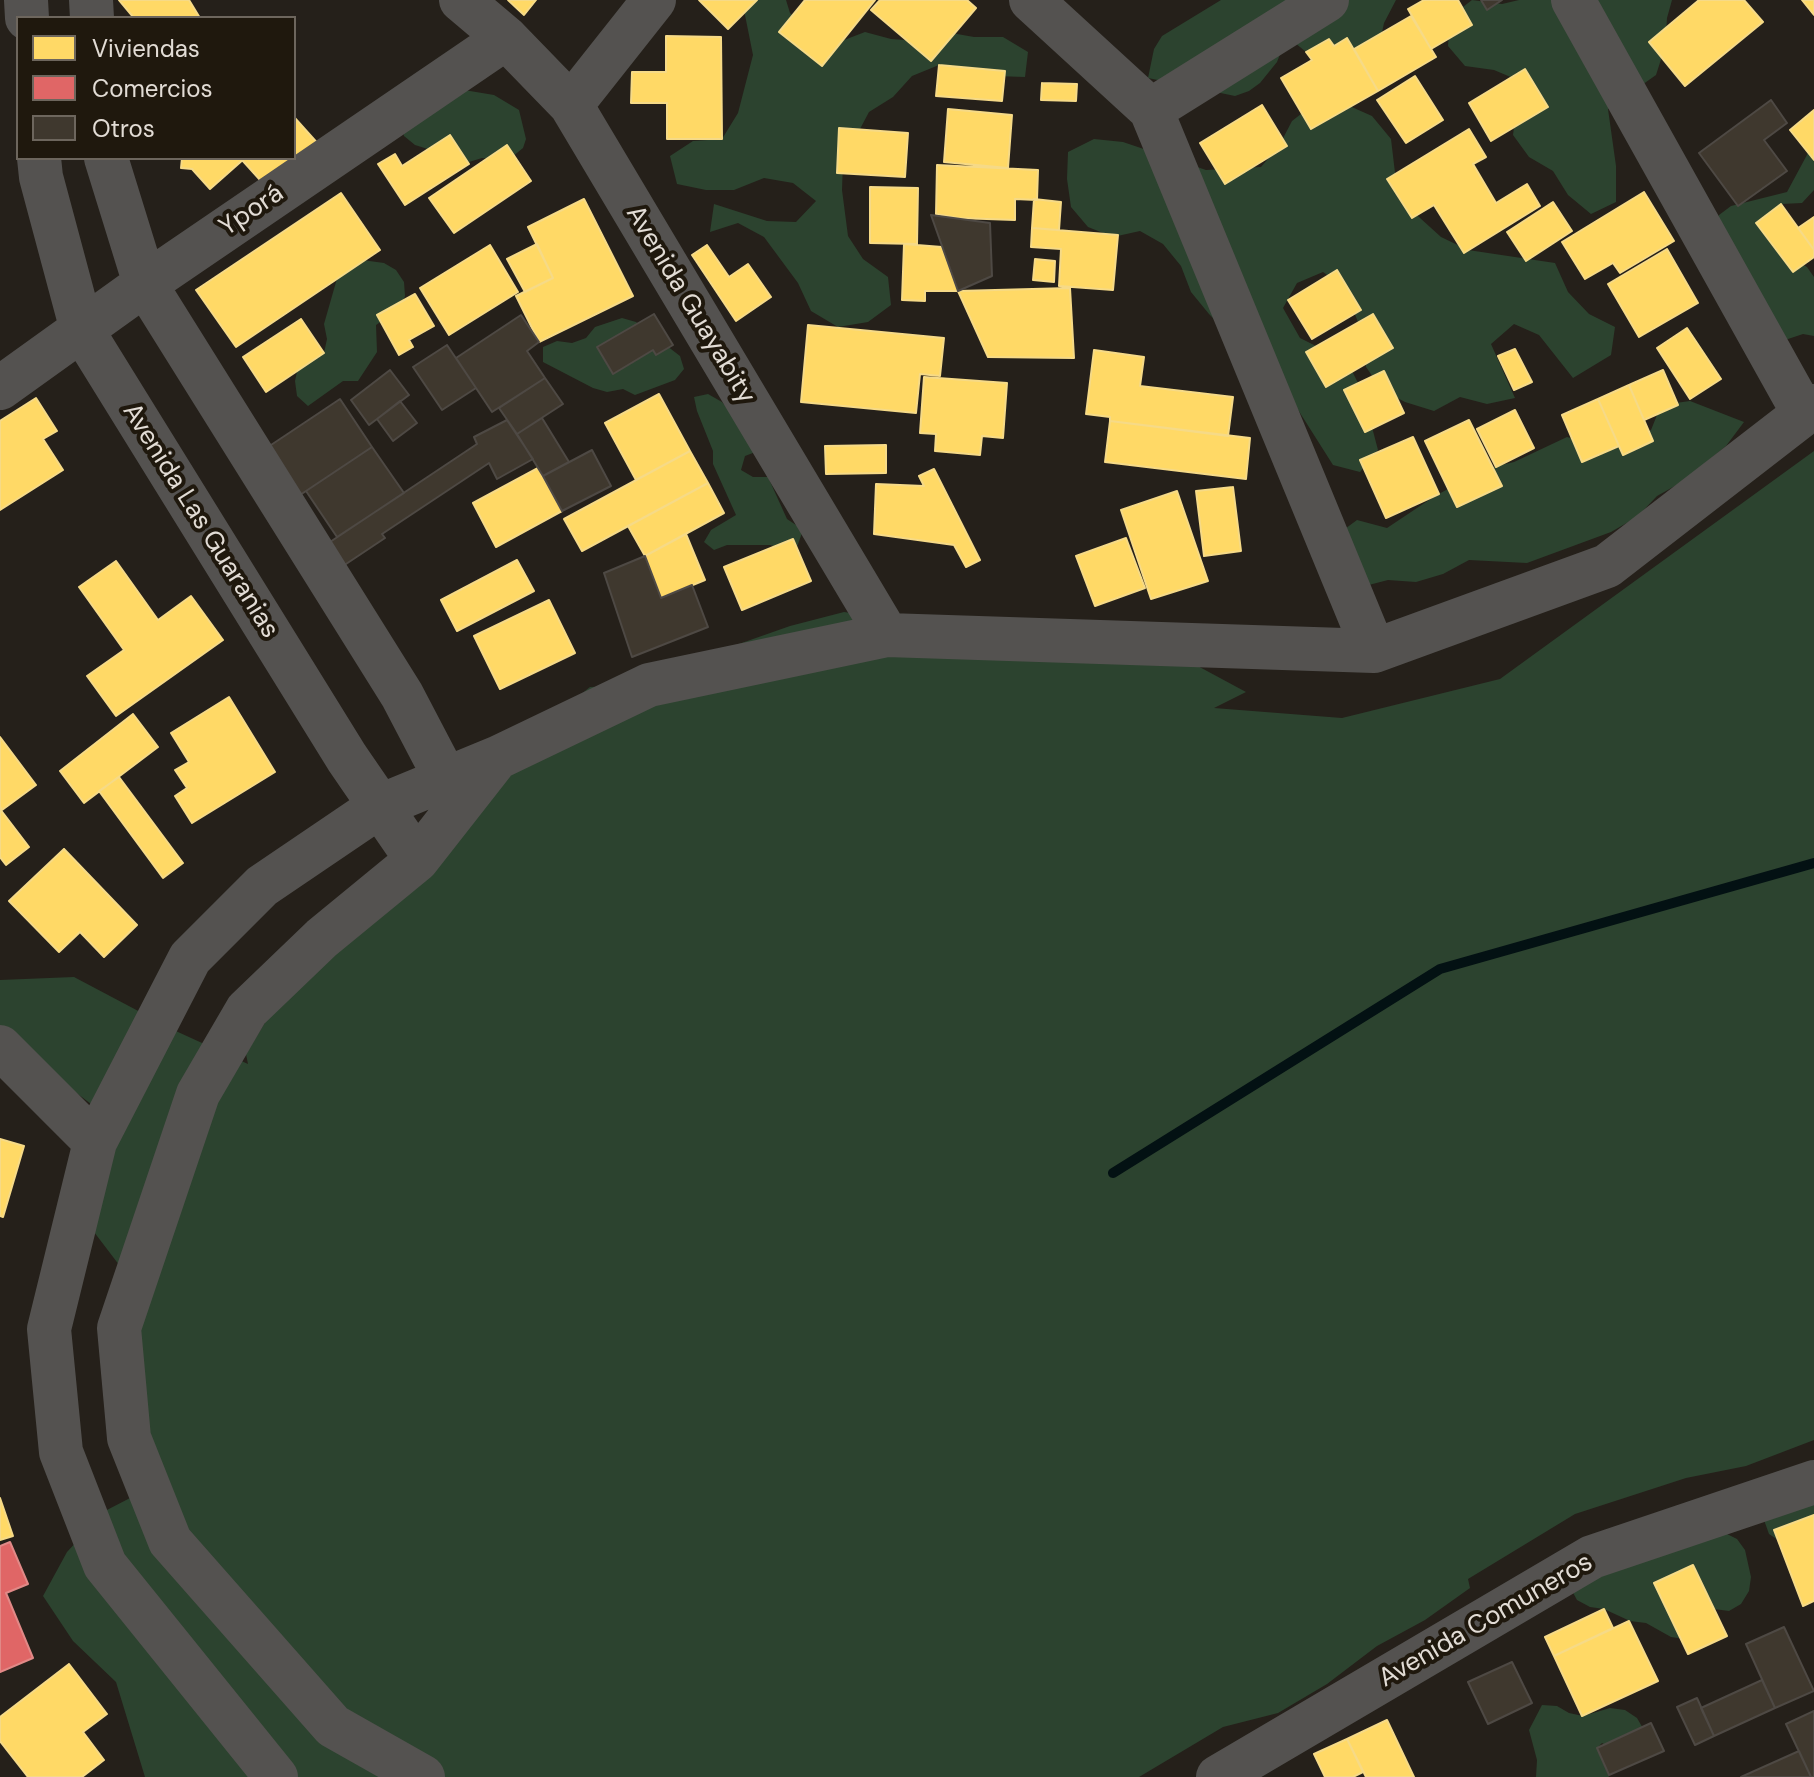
<!DOCTYPE html>
<html>
<head>
<meta charset="utf-8">
<style>
  body { margin:0 }
  #map { position:relative; width:1814px; height:1777px; overflow:hidden; background:#25201a; font-family:"DM Sans",sans-serif }
  canvas { display:block }
  .legend { position:absolute; left:16px; top:16px; width:280px; height:144px; box-sizing:border-box; background:#1f180d; border:2px solid #6d665d; margin:0; padding:10px 14px; list-style:none; font-size:24px; color:#e2dcd5 }
  .legend li { display:flex; align-items:center; gap:16px; height:40px }
  .legend b { width:40px; border:2px solid #6d665d }
</style>
</head>
<body>
<div id="map">
<canvas width="1814" height="1777"></canvas>
<ul class="legend">
<li><b style="height:22px;background:#ffd966"></b>Viviendas</li>
<li><b style="height:22px;background:#e06666"></b>Comercios</li>
<li><b style="height:22px;background:#3f382e"></b>Otros</li>
</ul>
</div>
<script>
const c = document.querySelector('canvas').getContext('2d');
c.lineJoin = 'round';
function paint(path, color) { c.fillStyle = color; c.fill(path, 'evenodd'); }
const shape = rows => new Path2D(rows.map(r => 'M' + r).join(''));
function stroke(path, color, width, dash) { c.strokeStyle = color; c.lineWidth = width; c.lineCap = dash ? 'butt' : 'round'; c.setLineDash(dash || []); c.stroke(path); }
function drawText(font, color, halo, rows, align = 'center') {
  c.font = font + ' "DM Sans",sans-serif'; c.lineWidth = 8; c.setLineDash([]); c.textBaseline = 'middle'; c.strokeStyle = halo; c.fillStyle = color; for (const [text, x, y, turn = 0] of rows) {
    c.save(); c.translate(x, y); c.rotate((+turn || 0) * Math.PI / 180); c.textAlign = isNaN(turn) ? turn : align; if (halo) c.strokeText(text, 0, 0); c.fillText(text, 0, 0); c.restore();
  }
}
paint(shape([
  [742,0,786,0,790,13,812,34,839,42,865,32,891,39,919,41,946,32,974,37,1003,37,1028,52,1025,77,995,76,939,65,912,76,893,97,869,112,843,161,842,190,848,236,863,259,888,277,891,305,868,322,838,327,811,311,798,283,764,237,738,223,710,232,714,204,767,221,796,222,816,201,793,183,764,178,734,190,706,190,677,184,670,156,693,141,722,139,738,113,753,55],
  [1221,0,1396,0,1384,23,1381,37,1364,61,1348,61,1319,51,1306,52,1294,42,1282,49,1277,62,1260,83,1249,91,1235,96,1148,78,1154,49,1162,36],
  [1472,0,1502,4,1519,0,1672,0,1667,18,1665,47,1656,75,1608,109,1616,166,1616,202,1591,214,1568,195,1553,171,1529,157,1513,135,1520,81,1494,70,1465,66,1448,46,1450,17],
  [464,90,494,95,519,110,526,139,523,148,512,157,498,160,482,158,469,162,415,145,404,136,401,122],
  [1315,103,1345,104,1372,116,1391,139,1398,198,1441,237,1468,250,1555,263,1568,292,1589,314,1615,327,1611,355,1573,378,1539,335,1514,324,1491,344,1515,398,1487,404,1460,397,1434,411,1405,402,1382,390,1366,367,1364,338,1345,288,1323,272,1297,283,1283,308,1300,338,1326,351,1350,367,1363,393,1378,450,1360,472,1333,465,1288,394,1209,314,1191,292,1181,266,1163,244,1140,231,1113,237,1088,227,1071,207,1067,179,1068,152,1094,139,1123,142,1206,170,1261,167,1279,146,1292,121],
  [1808,153,1814,154,1814,190,1802,203,1781,204,1780,222,1795,260,1807,267,1814,277,1814,336,1803,334,1776,343,1714,229,1719,215,1731,206,1787,192],
  [355,259,384,263,396,270,404,282,405,296,400,309,376,325,377,352,358,381,343,381,308,406,297,396,295,381,298,367,309,358,324,353,327,339,324,324,336,282,343,268],
  [622,318,636,322,680,356,684,369,675,380,635,395,623,389,607,392,593,388,543,362,543,347,557,341,572,343,586,338,595,327],
  [708,394,722,402,742,425,758,451,745,456,741,470,753,477,768,477,787,519,799,527,802,533,797,547,784,549,770,545,727,545,714,550,704,542,711,530,736,515,713,464,713,451,697,411,694,397],
  [1690,401,1744,422,1726,446,1682,482,1657,496,1637,517,1611,532,1527,563,1469,560,1443,574,1416,582,1388,580,1361,587,1334,537,1357,520,1387,528,1435,496,1485,469,1514,462,1567,437,1596,445,1625,441,1651,430,1661,405],
  [1814,451,1814,1440,1746,1466,1686,1478,1575,1514,1468,1579,1470,1588,1425,1620,1377,1646,1327,1684,1278,1713,1223,1727,1139,1777,145,1777,116,1682,73,1641,43,1596,67,1552,105,1511,157,1484,126,1274,94,1232,114,1121,67,1086,0,1056,0,980,74,977,178,1032,248,1064,246,1054,275,1006,546,722,590,687,649,685,736,645,790,626,844,612,1194,664,1246,692,1214,708,1342,718,1500,679],
  [1814,1484,1814,1543,1781,1542,1769,1534,1764,1520],
  [1725,1533,1737,1539,1745,1550,1751,1577,1749,1591,1741,1604,1729,1611,1714,1609,1685,1639,1671,1637,1646,1623,1630,1621,1604,1609,1590,1607,1577,1600,1570,1587],
  [1542,1705,1557,1706,1569,1713,1583,1716,1610,1708,1625,1710,1637,1718,1644,1730,1615,1751,1602,1743,1597,1748,1609,1777,1536,1777,1537,1760,1529,1730]
]), '#2c432f');
const homes = shape([
  [119,0,189,0,200,18,134,18,119,0],
  [508,0,536,0,524,15,508,0],
  [699,0,757,0,728,29,699,0],
  [805,0,875,0,822,66,779,32,805,0],
  [880,0,967,0,976,8,931,61,871,10,880,0],
  [1424,0,1458,0,1472,25,1431,49,1408,9,1424,0],
  [1699,0,1744,0,1763,22,1685,86,1649,42,1699,0],
  [1802,0,1814,0,1814,15,1802,0],
  [1411,16,1436,57,1378,91,1354,49,1411,16],
  [666,36,721,37,722,139,667,139,667,103,631,103,632,72,666,72,666,36],
  [1347,38,1378,91,1311,129,1281,78,1312,60,1306,52,1329,39,1334,46,1347,38],
  [939,65,1005,71,1002,101,936,96,939,65],
  [1525,69,1548,107,1491,141,1469,103,1525,69],
  [1415,76,1443,120,1406,143,1377,100,1415,76],
  [1042,83,1077,84,1076,101,1041,100,1042,83],
  [1262,105,1287,146,1225,184,1200,143,1262,105],
  [948,109,1012,115,1008,168,944,162,948,109],
  [1814,110,1814,160,1790,130,1814,110],
  [294,117,320,146,270,191,242,160,245,158,294,158,294,117],
  [839,128,908,133,905,177,837,173,839,128],
  [1469,129,1486,157,1473,164,1496,203,1527,184,1540,206,1464,253,1434,205,1412,218,1387,179,1469,129],
  [450,135,469,164,405,205,378,164,395,154,402,166,450,135],
  [507,145,531,181,454,233,429,198,507,145],
  [182,158,245,158,210,189,192,169,181,168,182,158],
  [937,165,1038,170,1037,200,1015,199,1015,220,958,218,936,214,937,165],
  [870,187,918,188,917,244,870,243,870,187],
  [1644,192,1674,241,1620,273,1613,263,1585,279,1562,242,1644,192],
  [341,193,380,250,236,347,196,290,341,193],
  [584,199,633,296,539,342,516,296,553,278,528,227,584,199],
  [1034,199,1061,202,1059,230,1032,228,1034,199],
  [1553,202,1572,231,1526,261,1507,232,1553,202],
  [1781,204,1814,250,1814,257,1793,272,1756,223,1781,204],
  [1814,217,1814,250,1798,228,1814,217],
  [1032,228,1118,235,1113,290,1059,286,1061,249,1031,247,1032,228],
  [537,244,553,278,525,292,507,259,537,244],
  [904,244,942,247,958,291,925,291,925,301,902,300,904,244],
  [490,245,518,292,449,335,420,288,490,245],
  [707,245,729,277,748,264,771,297,736,321,692,255,707,245],
  [1667,249,1698,303,1639,337,1608,284,1667,249],
  [1035,259,1055,261,1054,282,1033,280,1035,259],
  [1337,270,1361,310,1312,339,1288,300,1337,270],
  [1070,288,1074,358,988,357,958,291,1070,288],
  [415,294,434,326,409,340,413,347,399,355,377,315,415,294],
  [1373,314,1393,348,1326,387,1306,352,1373,314],
  [301,319,324,353,266,392,243,357,301,319],
  [808,325,944,338,940,376,920,374,916,413,801,402,808,325],
  [1687,328,1721,379,1690,399,1657,348,1687,328],
  [1515,349,1532,382,1514,390,1498,356,1515,349],
  [1094,350,1144,357,1140,386,1233,397,1228,436,1110,421,1110,417,1086,414,1094,350],
  [1663,370,1678,405,1644,420,1629,385,1663,370],
  [1384,371,1404,413,1365,432,1344,390,1384,371],
  [924,377,1007,383,1003,438,982,436,980,455,935,451,936,434,920,433,924,377],
  [1629,385,1653,441,1623,455,1598,399,1629,385],
  [659,394,690,451,636,480,605,423,659,394],
  [36,398,57,431,43,439,63,470,0,510,0,421,36,398],
  [1598,399,1619,446,1582,462,1562,415,1598,399],
  [1515,410,1534,448,1496,467,1477,429,1515,410],
  [1469,420,1502,486,1457,507,1425,441,1469,420],
  [1110,421,1250,438,1246,479,1105,462,1110,421],
  [1413,437,1439,494,1386,518,1360,460,1413,437],
  [886,445,886,473,826,474,825,446,886,445],
  [690,451,708,483,582,551,564,519,690,451],
  [538,468,562,511,496,547,473,503,538,468],
  [934,469,980,560,966,567,954,545,874,534,876,484,924,486,919,476,934,469],
  [708,483,724,513,645,556,628,526,708,483],
  [1233,487,1241,551,1204,556,1196,491,1233,487],
  [1177,491,1208,581,1151,599,1121,510,1177,491],
  [686,534,705,580,661,598,645,556,686,534],
  [1126,538,1145,588,1095,606,1076,556,1126,538],
  [793,539,811,581,742,610,724,567,793,539],
  [517,560,534,591,457,631,441,600,517,560],
  [116,561,158,620,191,596,223,640,116,716,87,676,124,650,79,587,116,561],
  [549,600,575,653,500,689,474,636,549,600],
  [229,697,275,772,192,823,175,796,187,788,175,770,189,762,171,733,229,697],
  [133,714,158,747,84,803,60,771,133,714],
  [0,737,36,785,2,810,0,807,0,737],
  [119,777,183,863,163,878,99,791,119,777],
  [0,809,29,847,6,865,0,857,0,809],
  [64,849,137,925,104,957,80,932,59,952,9,901,64,849],
  [0,1139,24,1146,3,1217,0,1216,0,1139],
  [0,1498,13,1536,0,1540,0,1498],
  [1814,1515,1814,1601,1803,1606,1774,1530,1814,1515],
  [1693,1565,1727,1636,1688,1654,1654,1583,1693,1565],
  [1604,1609,1613,1628,1554,1656,1545,1637,1604,1609],
  [1629,1621,1658,1681,1582,1716,1554,1656,1629,1621],
  [69,1664,107,1714,83,1732,104,1760,82,1777,28,1777,0,1741,0,1717,69,1664],
  [1387,1720,1414,1777,1366,1777,1347,1739,1387,1720],
  [1347,1739,1363,1772,1353,1777,1325,1777,1314,1754,1347,1739]
]);
paint(homes, '#ffd966');
stroke(homes, '#f6da87', 2);
const shops = shape([
  [10,1542,28,1584,6,1593,33,1658,0,1672,0,1546,10,1542]
]);
paint(shops, '#e06666');
stroke(shops, '#e18987', 2);
stroke(shape([
  [1113,1173,1440,969,1814,863]
]), '#031113', 10);
const building = shape([
  [1481,0,1502,0,1487,10,1481,0],
  [1771,100,1787,123,1764,140,1787,171,1738,206,1699,153,1771,100],
  [931,215,990,223,992,276,958,291,931,215],
  [654,314,673,345,656,355,653,350,613,374,597,347,654,314],
  [521,315,539,342,527,351,545,378,492,412,456,358,521,315],
  [447,345,476,388,442,410,413,367,447,345],
  [390,370,409,395,369,425,351,400,390,370],
  [545,378,563,404,517,434,499,408,545,378],
  [340,399,372,447,297,497,265,449,340,399],
  [400,401,417,423,393,441,377,419,400,401],
  [542,418,569,462,543,476,517,434,542,418],
  [507,420,533,459,497,479,489,463,382,534,385,538,343,566,327,544,477,444,474,437,507,420],
  [372,447,404,493,337,537,306,491,372,447],
  [592,450,611,486,562,511,543,476,592,450],
  [645,556,661,598,692,585,708,627,632,657,604,573,645,556],
  [1784,1627,1814,1691,1775,1708,1746,1644,1784,1627],
  [1512,1662,1532,1703,1488,1724,1468,1682,1512,1662],
  [1762,1680,1775,1708,1714,1736,1701,1708,1762,1680],
  [1697,1698,1714,1736,1695,1745,1677,1707,1697,1698],
  [1814,1711,1814,1777,1811,1777,1786,1724,1814,1711],
  [1651,1723,1664,1751,1609,1775,1597,1748,1651,1723],
  [1799,1751,1811,1777,1741,1777,1799,1751]
]);
paint(building, '#3f382e');
stroke(building, '#4e4944', 2);
stroke(shape([
  [26,0,27,18],
  [91,0,92,18],
  [461,0,506,38,571,105,887,635],
  [1031,0,1151,110,1374,651],
  [1573,0,1804,414],
  [571,105,654,0],
  [1151,110,1327,0],
  [39,158,41,177,82,330,347,758,417,860],
  [106,158,145,284,402,695,459,804],
  [0,388,145,284,506,38],
  [0,1047,95,1142],
  [276,1777,105,1565,61,1452,49,1329,95,1142,190,958,262,886,380,806,499,757,649,685,887,635,1374,651,1607,566,1814,406],
  [423,1777,333,1726,170,1541,129,1438,119,1328,198,1094,247,1010,322,938,417,860,493,763],
  [1218,1777,1592,1557,1814,1482]
]), '#545250', 44);
drawText('26px', '#e2dcd5', '#1f180d', [
  ["Yporá",252,211,-34],
  ["Avenida Guayabity",690,305,59],
  ["Avenida Las Guaranias",200,521,58],
  ["Avenida Comuneros",1486,1621,-30]
]);
</script>
</body>
</html>
